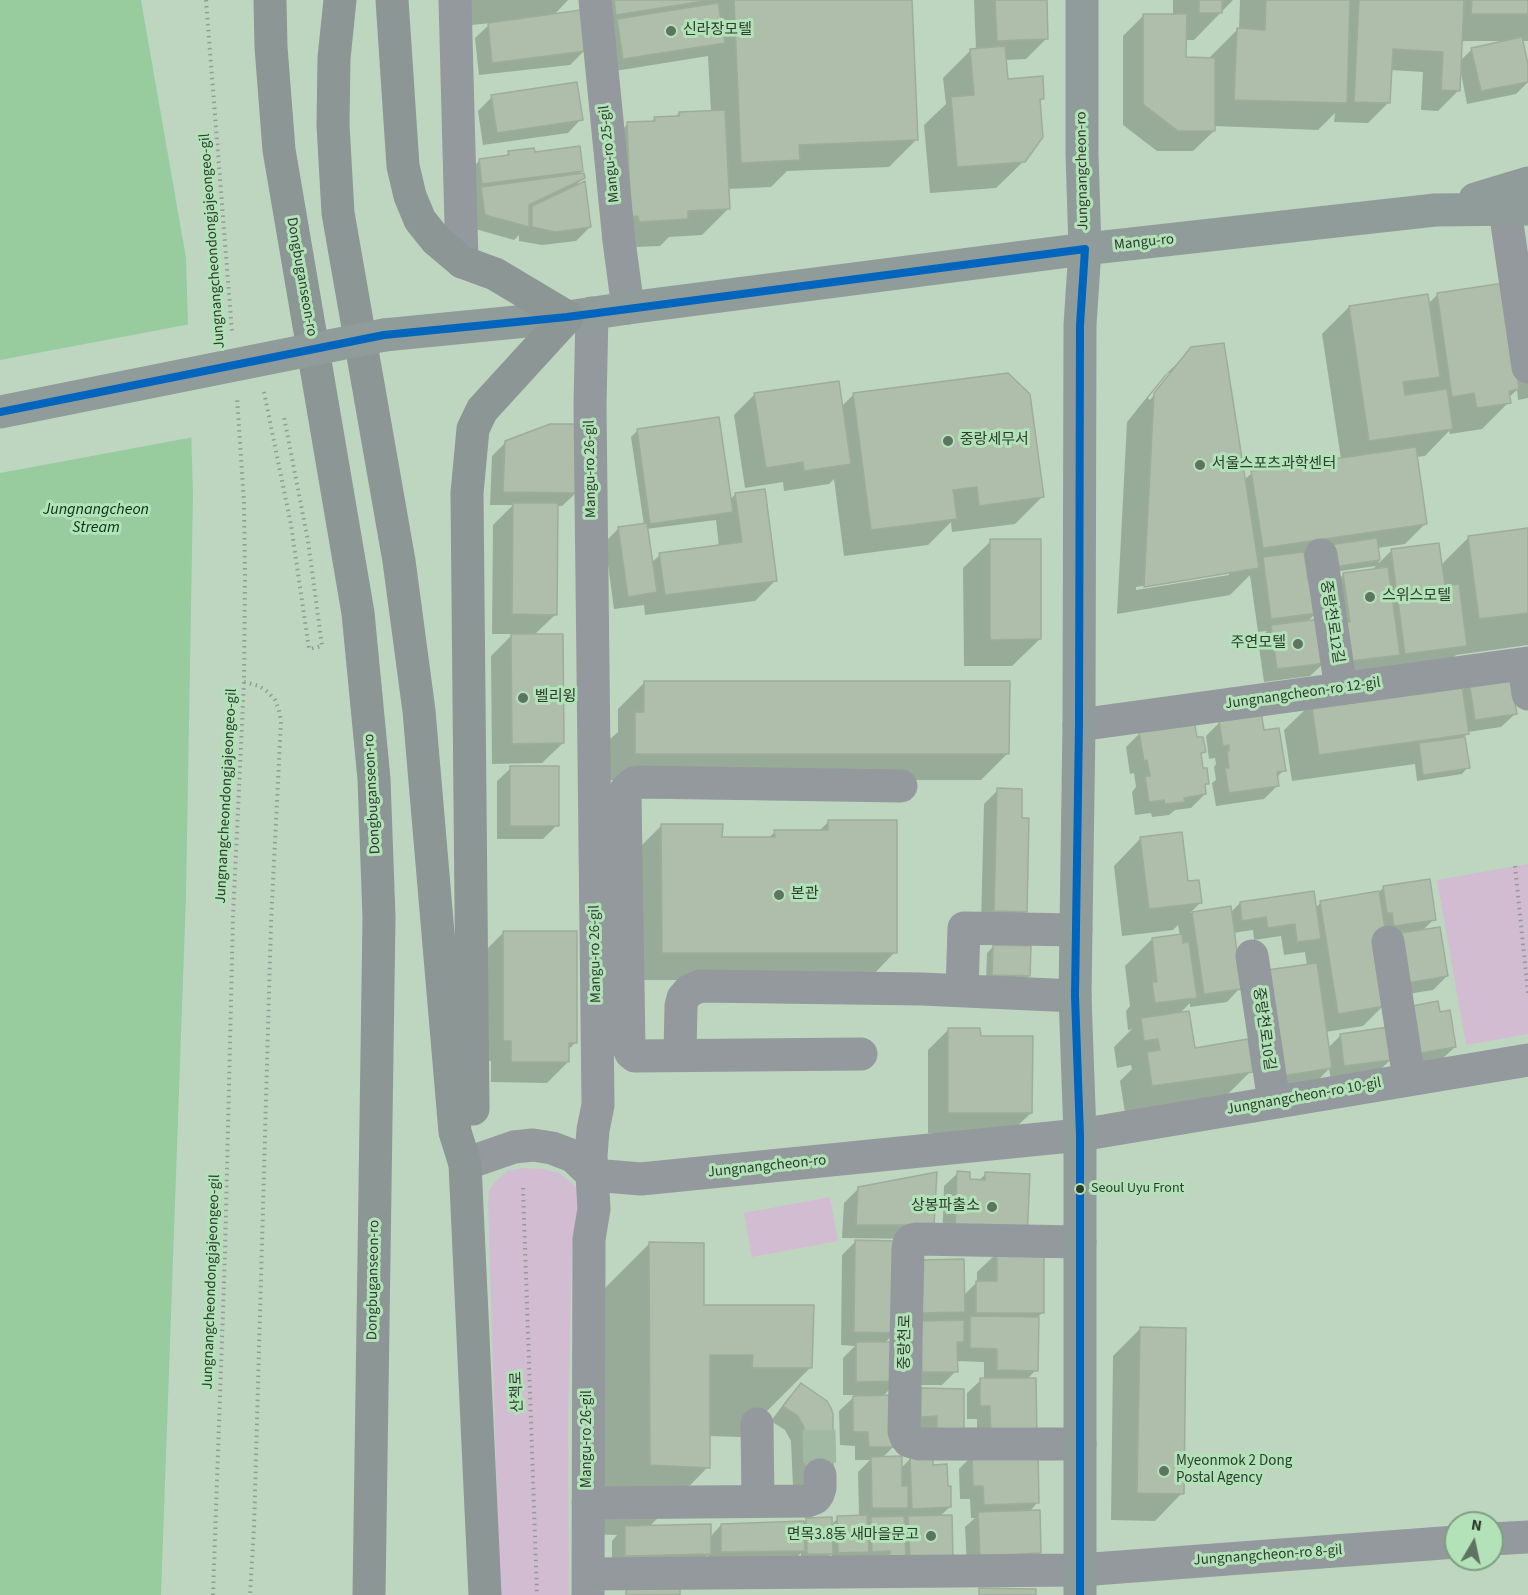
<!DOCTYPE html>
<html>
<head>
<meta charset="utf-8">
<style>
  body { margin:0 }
  #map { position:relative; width:1528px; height:1595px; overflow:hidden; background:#bed6c0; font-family:"Source Sans 3",sans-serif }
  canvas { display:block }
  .north { position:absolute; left:1444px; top:1511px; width:60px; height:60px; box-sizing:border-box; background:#b3e1b8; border:2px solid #7da081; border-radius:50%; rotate:9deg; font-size:16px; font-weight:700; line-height:24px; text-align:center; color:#2b3e2e }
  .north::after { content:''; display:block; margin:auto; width:21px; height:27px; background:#5e7361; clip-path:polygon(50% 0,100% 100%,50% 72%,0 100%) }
</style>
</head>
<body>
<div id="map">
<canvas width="1528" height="1595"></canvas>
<div class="north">N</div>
</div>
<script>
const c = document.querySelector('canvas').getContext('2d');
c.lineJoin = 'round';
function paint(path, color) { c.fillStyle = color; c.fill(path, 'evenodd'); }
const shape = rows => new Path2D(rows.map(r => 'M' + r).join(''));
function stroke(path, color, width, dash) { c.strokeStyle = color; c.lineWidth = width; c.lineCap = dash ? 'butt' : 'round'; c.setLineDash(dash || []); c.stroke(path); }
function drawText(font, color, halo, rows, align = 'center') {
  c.font = font + ' "Source Sans 3","Noto Sans KR",sans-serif'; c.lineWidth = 6; c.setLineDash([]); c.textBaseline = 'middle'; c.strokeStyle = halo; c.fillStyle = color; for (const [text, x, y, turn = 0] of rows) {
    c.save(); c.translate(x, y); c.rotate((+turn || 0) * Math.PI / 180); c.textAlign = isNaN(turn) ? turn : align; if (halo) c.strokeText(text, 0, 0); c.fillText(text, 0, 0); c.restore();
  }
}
paint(shape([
  [1528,864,1528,1034,1466,1045,1437,880],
  [523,1168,543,1169,559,1173,571,1182,580,1192,580,1231,572,1247,568,1420,569,1595,500,1595,488,1203,489,1191,496,1181,507,1171],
  [830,1197,838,1241,752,1257,744,1213]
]), '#d2bcd2');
paint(shape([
  [0,0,141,0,186,258,193,494,186,896,161,1595,0,1595]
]), '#98cc9e');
paint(shape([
  [191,324,194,437,0,473,0,360]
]), '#bed6c0');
paint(shape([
  [463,0,568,0,553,16,584,51,570,65,479,75,475,38,491,23,462,26],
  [598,0,910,0,916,140,889,167,787,171,771,187,728,189,729,208,702,235,669,237,660,246,612,248,601,151,628,124,651,122,655,118,675,117,679,113,711,112,708,56,609,72],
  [974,0,1045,0,1047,38,1026,59,1005,60,1006,80,1043,98,1038,103,1024,161,996,188,930,193,924,125,946,104,943,78,971,50,976,50],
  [1173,0,1233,0,1194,40,1185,40,1185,59,1210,59,1210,57,1237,30,1239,30,1240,0,1528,0,1528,41,1521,41,1528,70,1528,82,1516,94,1467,104,1461,73,1459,90,1438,111,1421,110,1423,72,1390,70,1389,102,1368,123,1334,122,1335,113,1318,130,1214,126,1214,131,1193,151,1157,151,1123,125,1123,36,1143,16,1173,16],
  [1461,41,1505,41,1472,49,1460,61],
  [492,97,581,119,568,133,483,145,478,111],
  [509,152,533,154,582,171,577,176,583,178,574,187,590,227,576,241,542,245,519,241,519,235,514,240,472,228,466,174,480,160,504,158],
  [1528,292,1528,398,1518,400,1517,390,1508,398,1509,402,1482,429,1450,434,1449,431,1425,456,1416,457,1426,523,1405,544,1377,548,1379,563,1392,550,1440,566,1468,538,1528,529,1528,645,1456,655,1425,686,1461,691,1470,683,1513,703,1515,714,1501,727,1468,732,1464,737,1468,767,1462,774,1417,781,1415,764,1292,781,1284,730,1312,703,1330,675,1330,588,1344,574,1371,571,1376,566,1327,573,1304,559,1307,582,1317,612,1307,622,1324,663,1310,676,1264,682,1258,640,1267,631,1258,632,1250,575,1230,595,1117,614,1127,422,1164,376,1192,349,1244,480,1252,473,1341,459,1322,334,1349,307,1428,304,1438,294],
  [1168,373,1172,373,1150,400,1148,398],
  [1229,572,1229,575,1136,590,1136,587],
  [755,394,841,407,854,394,1042,497,1015,524,952,532,951,522,928,545,844,556,834,479,829,484,784,491,783,482,745,488,734,415],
  [638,430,729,500,736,494,775,581,755,601,645,615,644,605,614,609,605,542,618,529,644,525,631,437],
  [716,520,719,547,660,555,651,563,646,529],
  [506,442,576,493,562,506,556,506,556,614,534,635,563,743,542,763,492,764,491,656,513,634,492,634,493,525,513,505,490,505,492,456],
  [991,541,1040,639,1012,666,964,666,963,568],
  [645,682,1008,753,981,780,609,780,609,740,618,732,618,709],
  [1220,722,1284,770,1276,778,1278,785,1264,799,1216,806,1212,783,1216,780,1214,767,1216,764,1215,758,1209,759,1206,736],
  [1140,733,1195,739,1204,751,1200,756,1207,783,1204,787,1205,794,1191,808,1175,810,1169,815,1152,817,1151,813,1135,815,1132,792,1136,787,1134,773,1130,774,1126,747],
  [511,768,557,825,543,839,497,839,497,781],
  [998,790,1025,911,1012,925,981,924,984,804],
  [829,821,895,952,868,980,635,980,635,852,662,825,721,838,768,838,775,832,819,831],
  [1141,838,1186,883,1200,903,1190,913,1229,908,1230,913,1240,903,1315,909,1321,902,1378,893,1384,887,1434,919,1422,931,1447,976,1433,990,1389,997,1383,1006,1363,1026,1325,1032,1328,1048,1340,1036,1391,1059,1377,1073,1331,1079,1329,1069,1310,1088,1262,1096,1307,966,1305,952,1284,955,1281,936,1254,940,1253,930,1233,933,1240,988,1227,1002,1190,1007,1190,1003,1179,1014,1193,1049,1251,1071,1224,1098,1125,1113,1120,1081,1132,1069,1131,1065,1117,1068,1114,1047,1132,1029,1128,1030,1126,1011,1130,1006,1125,966,1152,939,1180,936,1178,925,1173,930,1122,936,1114,866],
  [504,932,576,1042,568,1050,568,1062,547,1083,491,1082,491,1061,483,1061,483,953],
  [993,947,1029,976,1022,982,986,981,987,953],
  [1439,1014,1455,1047,1441,1060,1402,1067],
  [949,1029,979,1038,1031,1113,1010,1133,928,1133,928,1050],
  [958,1173,969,1181,978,1181,986,1174,1012,1249,942,1246,944,1186],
  [935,1174,919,1239,842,1238,844,1203,858,1189],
  [856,1241,895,1332,884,1344,898,1381,882,1397,894,1446,882,1458,900,1469,911,1458,932,1466,950,1507,940,1516,951,1556,832,1559,832,1552,825,1559,801,1560,801,1553,790,1564,708,1565,708,1555,696,1567,612,1569,612,1541,617,1535,582,1534,580,1313,649,1244,703,1307,810,1368,741,1437,708,1436,708,1467,649,1527,710,1537,721,1525,803,1523,807,1519,831,1525,838,1518,859,1517,858,1472,870,1460,855,1460,855,1446,840,1445,839,1411,856,1395,843,1395,843,1358,855,1346,841,1345,842,1255],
  [998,1252,1042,1313,1037,1318,1036,1370,1027,1379,977,1451,977,1419,967,1419,967,1393,981,1380,984,1380,984,1362,956,1361,956,1371,942,1385,908,1385,907,1275,963,1296,977,1282,977,1272],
  [1141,1328,1182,1493,1155,1521,1111,1520,1113,1356],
  [801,1385,818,1488,793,1488,791,1441,785,1430,771,1421,788,1398],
  [921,1390,963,1429,908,1430],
  [973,1455,1038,1502,1029,1512,1040,1553,1026,1567,967,1569,965,1527,975,1518,971,1518,970,1499,960,1499,959,1469]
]), '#0003');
const building = shape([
  [614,0,710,0,616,15,614,0],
  [734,0,912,0,918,140,799,145,800,160,741,163,734,0],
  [995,0,1047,0,1048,39,997,41,995,0],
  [1199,0,1222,0,1222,13,1199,13,1199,0],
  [1266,0,1350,0,1347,103,1234,100,1237,28,1265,30,1266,0],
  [1359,0,1464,0,1460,91,1441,90,1443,52,1393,49,1390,103,1354,102,1359,0],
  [1472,0,1528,0,1528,14,1471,14,1472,0],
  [718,3,725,43,623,59,617,19,718,3],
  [581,10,586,51,492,63,488,23,581,10],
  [1143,14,1187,14,1186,57,1215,58,1215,131,1178,131,1143,104,1143,14],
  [1522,37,1528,64,1528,82,1481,91,1471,48,1522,37],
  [1005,46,1008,79,1043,76,1044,99,1040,99,1043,137,1025,162,957,167,951,97,974,95,970,49,1005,46],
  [577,82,583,120,497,133,491,95,577,82],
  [725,110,730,209,688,211,688,219,639,222,638,216,631,217,627,122,655,121,654,117,679,116,679,112,725,110],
  [580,146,583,171,482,184,479,159,509,155,508,151,534,148,535,152,580,146],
  [584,173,585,178,529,205,529,227,485,215,481,187,584,173],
  [585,181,591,227,556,232,532,227,532,206,585,181],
  [1504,283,1519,389,1509,391,1511,403,1477,408,1474,393,1452,397,1437,293,1504,283],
  [1428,294,1440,377,1403,382,1405,395,1447,389,1453,429,1369,441,1349,306,1428,294],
  [1224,343,1259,568,1144,587,1154,393,1191,347,1224,343],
  [1008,373,1030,394,1044,497,979,506,977,487,953,490,957,519,871,530,853,393,1008,373],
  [839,381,851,464,804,471,803,462,766,468,754,393,839,381],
  [719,417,733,512,650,524,637,429,719,417],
  [550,424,579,424,577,493,503,492,505,441,550,424],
  [1416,447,1427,524,1263,548,1251,471,1416,447],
  [765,489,777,581,665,595,659,553,742,542,735,493,765,489],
  [513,503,558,503,557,615,512,614,513,503],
  [647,523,657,592,628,597,618,527,647,523],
  [1528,528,1528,613,1479,619,1468,536,1528,528],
  [1377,538,1380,560,1333,567,1330,545,1377,538],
  [990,539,1041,539,1041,639,990,640,990,539],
  [1439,543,1445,586,1459,584,1467,646,1405,654,1391,549,1439,543],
  [1304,552,1308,580,1318,613,1271,619,1263,557,1304,552],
  [1388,567,1400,655,1343,662,1338,624,1350,622,1343,573,1388,567],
  [1320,619,1326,663,1277,669,1271,625,1320,619],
  [511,634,563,634,564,743,512,744,511,634],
  [1510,675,1517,714,1475,720,1469,681,1510,675],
  [1461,679,1469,734,1319,755,1311,701,1461,679],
  [644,681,1010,681,1009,754,635,754,635,712,644,712,644,681],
  [1261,711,1264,730,1279,728,1286,771,1277,772,1279,786,1229,793,1225,768,1229,768,1227,751,1229,751,1229,745,1223,746,1219,721,1261,711],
  [1195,725,1197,737,1203,737,1206,752,1201,753,1203,768,1207,768,1209,784,1205,784,1206,794,1184,798,1185,802,1165,804,1164,800,1149,802,1145,776,1150,776,1147,760,1144,761,1139,732,1195,725],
  [1465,737,1470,768,1423,775,1419,743,1465,737],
  [510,766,559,766,559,826,510,826,510,766],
  [997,788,1022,789,1022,818,1029,818,1027,912,994,911,997,788],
  [828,820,897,820,897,953,662,953,661,824,723,824,722,837,775,837,774,830,828,830,828,820],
  [1182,832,1188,881,1199,880,1202,903,1149,909,1140,837,1182,832],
  [1430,879,1436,920,1394,926,1392,913,1387,913,1383,886,1430,879],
  [1314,891,1321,939,1297,942,1295,924,1268,928,1266,917,1242,921,1240,902,1314,891],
  [1379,891,1386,935,1385,1006,1338,1014,1320,901,1379,891],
  [1231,906,1242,989,1204,994,1192,912,1231,906],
  [1440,927,1448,976,1402,984,1394,934,1440,927],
  [503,931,577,931,577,1043,569,1043,569,1062,511,1062,511,1041,503,1041,503,931],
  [1182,934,1183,943,1189,942,1197,998,1155,1003,1152,982,1157,982,1152,938,1182,934],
  [993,945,1031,946,1030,976,992,975,993,945],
  [1317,963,1332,1068,1282,1076,1267,970,1317,963],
  [1438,1001,1440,1012,1450,1010,1456,1047,1415,1054,1407,1007,1438,1001],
  [1189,1011,1195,1048,1248,1039,1253,1072,1152,1086,1147,1052,1160,1050,1158,1039,1144,1041,1141,1018,1189,1011],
  [1388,1027,1392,1060,1344,1066,1340,1034,1388,1027],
  [948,1028,980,1028,981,1036,1033,1036,1032,1113,948,1113,948,1028],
  [957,1171,970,1172,970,1179,985,1180,985,1172,1030,1174,1027,1236,955,1233,957,1171],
  [937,1172,934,1225,856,1225,858,1187,937,1172],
  [855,1240,898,1241,897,1333,854,1332,855,1240],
  [649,1242,704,1243,704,1305,814,1305,812,1368,752,1368,753,1355,710,1355,710,1468,650,1465,649,1242],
  [997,1250,1044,1250,1044,1313,976,1313,976,1281,997,1281,997,1250],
  [964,1259,965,1312,921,1313,920,1260,964,1259],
  [970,1316,1039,1317,1038,1371,997,1370,997,1349,970,1348,970,1316],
  [964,1320,964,1342,957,1342,958,1372,922,1372,921,1321,964,1320],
  [1140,1327,1186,1328,1184,1494,1137,1493,1140,1327],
  [856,1342,898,1342,899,1381,856,1382,856,1342],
  [980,1378,1036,1378,1037,1437,991,1438,990,1406,980,1406,980,1378],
  [801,1383,827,1401,831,1408,833,1414,833,1475,806,1474,804,1427,798,1416,783,1406,801,1383],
  [921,1388,964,1389,964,1430,937,1430,937,1416,921,1417,921,1388],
  [894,1395,895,1447,869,1447,868,1432,853,1432,853,1396,894,1395],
  [1038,1453,1039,1503,984,1505,983,1486,973,1486,972,1454,1038,1453],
  [902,1456,902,1486,908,1486,908,1508,872,1508,871,1457,902,1456],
  [933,1456,933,1465,947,1464,948,1486,951,1486,951,1507,912,1509,910,1457,933,1456],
  [1040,1510,1041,1553,980,1556,978,1512,1040,1510],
  [867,1515,869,1552,838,1553,837,1516,867,1515],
  [952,1515,953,1557,910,1557,908,1516,952,1515],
  [904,1516,906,1559,890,1559,890,1551,872,1552,871,1517,904,1516],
  [832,1517,833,1554,807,1554,806,1518,832,1517],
  [804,1521,805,1551,721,1552,721,1524,804,1521],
  [711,1524,711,1554,625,1556,625,1526,711,1524],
  [626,1587,680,1588,680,1595,626,1595,626,1587],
  [979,1588,1036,1589,1036,1595,979,1595,979,1588]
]);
paint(building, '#afbeab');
stroke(building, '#9ead99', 1.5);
stroke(shape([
  [819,1430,820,1475]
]), '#a1b8a3', 33, [33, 16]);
stroke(shape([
  [206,0,232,332],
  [264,392,291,525,309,649,322,646,308,541,284,417],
  [244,682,259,686,268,692,275,700,279,710,281,721,271,922,254,1528,250,1595],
  [1515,866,1528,993],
  [523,1188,537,1595],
  [213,1595,225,1254,233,916,244,682,245,577,244,502,237,397]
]), '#919c96', 4, [1.5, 4.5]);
stroke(shape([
  [455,0,462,262],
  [595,0,619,241,628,308],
  [1505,210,1528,367],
  [1321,555,1341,689],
  [1524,664,1528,694],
  [1079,725,1528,663],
  [1388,942,1409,1079],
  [1252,956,1274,1102],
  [962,991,964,928,1076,930],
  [861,1054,635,1056,631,1053,629,1048,625,796,626,790,630,786,634,783,639,782,901,786],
  [680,1055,681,1006,683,998,689,991,700,986,922,989,1075,996],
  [465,1164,514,1147,533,1145,552,1148,573,1156,593,1175,641,1179,1080,1135,1528,1060],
  [757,1424,758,1501],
  [1080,1444,920,1444,909,1441,906,1437,904,1431,908,1249,909,1243,912,1240,917,1239,1080,1242],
  [588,1503,807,1501,815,1498,818,1494,820,1488,820,1475],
  [1492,1539,1528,1537],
  [588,1574,1080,1570,1456,1542],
  [588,1595,589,1239,594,1209,591,1156,593,1130,598,1105,590,406,592,313]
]), '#93999c', 33);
stroke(shape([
  [1475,199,1528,183],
  [384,335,567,317,628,308,1085,249,1435,210,1528,209],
  [1080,1595,1080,1135,1075,996,1079,725,1080,325,1085,249,1082,153,1082,0]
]), '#909c99', 33);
stroke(shape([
  [270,0,271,47,279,150,358,613,374,779,379,917,369,1595],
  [340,0,334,58,333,125,338,213,399,561,419,711,455,1132,465,1164,485,1595],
  [392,0,403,166,410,196,420,220,436,240,462,262,495,274,567,317,482,410,473,429,467,493,473,1109]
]), '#8b9695', 33);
stroke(shape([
  [0,412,384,335]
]), '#909c99', 33);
stroke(shape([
  [0,412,384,335,567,317,1085,249,1080,325,1079,725,1075,996,1080,1135,1080,1595]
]), '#0065bd', 8);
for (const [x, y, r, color] of [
  [671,31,6,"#5e7361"],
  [948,441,6,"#5e7361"],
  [1200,465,6,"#5e7361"],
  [1370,597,6,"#5e7361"],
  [1298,644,6,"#5e7361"],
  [523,698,6,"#5e7361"],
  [779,895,6,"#5e7361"],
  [1080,1189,5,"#2b3e2e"],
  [992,1207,6,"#5e7361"],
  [1164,1471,6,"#5e7361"],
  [931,1536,6,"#5e7361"]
]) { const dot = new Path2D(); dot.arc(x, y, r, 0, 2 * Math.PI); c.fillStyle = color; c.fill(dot); stroke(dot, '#b3e1b8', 2); }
drawText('14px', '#2b3e2e', '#b3e1b8', [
  ["Seoul Uyu Front",1091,1189]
], 'left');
drawText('15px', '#2b3e2e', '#b3e1b8', [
  ["신라장모텔",683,31],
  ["중랑세무서",960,441],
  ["서울스포츠과학센터",1212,465],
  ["스위스모텔",1382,597],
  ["주연모텔",1286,644,"right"],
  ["벨리윙",535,698],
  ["본관",791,895],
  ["상봉파출소",980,1207,"right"],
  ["Myeonmok 2 Dong",1176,1462],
  ["Postal Agency",1176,1479],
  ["면목3.8동 새마을문고",919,1536,"right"]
], 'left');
drawText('15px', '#2b3e2e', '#b3e1b8', [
  ["Mangu-ro 25-gil",610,154,-96],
  ["Jungnangcheon-ro",1083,171,-91],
  ["Jungnangcheondongjajeongeo-gil",213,241,-94],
  ["Mangu-ro",1144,243,-6],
  ["Dongbuganseon-ro",301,277,80],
  ["Mangu-ro 26-gil",591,469,-91],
  ["중랑천로12길",1331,622,81],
  ["Jungnangcheon-ro 12-gil",1303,694,-8],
  ["Dongbuganseon-ro",373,794,-93],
  ["Jungnangcheondongjajeongeo-gil",227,796,-87],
  ["Mangu-ro 26-gil",596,954,-91],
  ["중랑천로10길",1263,1029,82],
  ["Jungnangcheon-ro 10-gil",1304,1097,-10],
  ["Jungnangcheon-ro",767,1167,-6],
  ["Dongbuganseon-ro",374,1280,-89],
  ["Jungnangcheondongjajeongeo-gil",212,1282,-88],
  ["중랑천로",906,1342,-89],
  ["산책로",518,1392,-92],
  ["Mangu-ro 26-gil",588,1439,-90],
  ["Jungnangcheon-ro 8-gil",1268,1556,-4]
]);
drawText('italic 16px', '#02340f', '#b3e1b8', [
  ["Jungnangcheon",96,510],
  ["Stream",96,528]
]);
</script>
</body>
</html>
